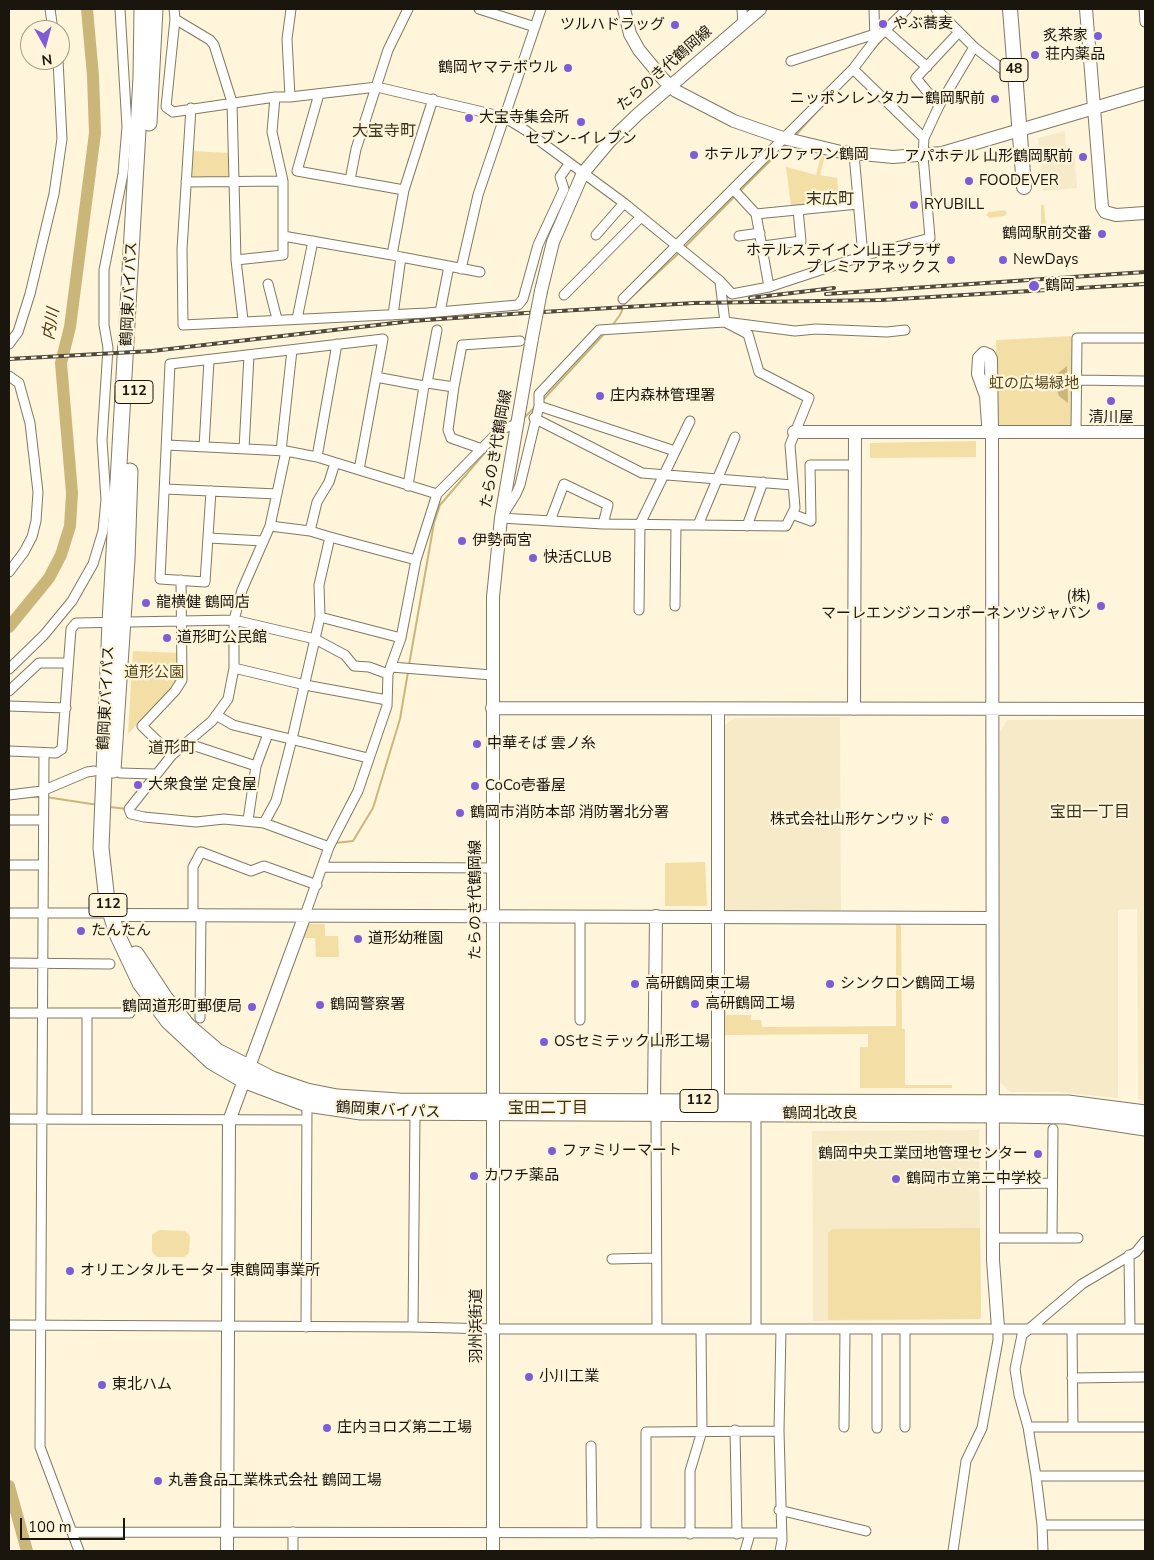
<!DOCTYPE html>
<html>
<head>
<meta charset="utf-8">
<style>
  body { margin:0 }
  #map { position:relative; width:1154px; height:1560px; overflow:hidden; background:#fef5db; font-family:"Nunito Sans",sans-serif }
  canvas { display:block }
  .frame { position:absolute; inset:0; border:10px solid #1a160d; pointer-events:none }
  .north { position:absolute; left:20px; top:20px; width:50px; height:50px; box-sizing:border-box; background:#fef5db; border:1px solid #a39c89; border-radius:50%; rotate:173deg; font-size:14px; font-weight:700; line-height:20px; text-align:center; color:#1a160d }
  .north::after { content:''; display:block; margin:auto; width:18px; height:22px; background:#7f5cd6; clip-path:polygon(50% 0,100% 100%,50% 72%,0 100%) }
  .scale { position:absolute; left:20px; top:1518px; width:105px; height:22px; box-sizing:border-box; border:2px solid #1a160d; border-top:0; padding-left:6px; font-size:15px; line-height:18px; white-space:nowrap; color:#1a160d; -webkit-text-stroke:4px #fef5db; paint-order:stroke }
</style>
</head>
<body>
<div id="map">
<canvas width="1154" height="1560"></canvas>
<div class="frame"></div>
<div class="north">N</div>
<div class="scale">100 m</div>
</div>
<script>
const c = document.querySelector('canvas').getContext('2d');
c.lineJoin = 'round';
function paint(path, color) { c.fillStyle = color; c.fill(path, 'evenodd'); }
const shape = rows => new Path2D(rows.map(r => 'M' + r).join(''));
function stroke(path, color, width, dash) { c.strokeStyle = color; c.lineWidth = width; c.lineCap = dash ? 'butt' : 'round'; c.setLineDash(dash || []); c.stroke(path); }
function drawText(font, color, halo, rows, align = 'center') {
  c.font = font + ' "Nunito Sans","Noto Sans JP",sans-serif'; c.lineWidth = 4.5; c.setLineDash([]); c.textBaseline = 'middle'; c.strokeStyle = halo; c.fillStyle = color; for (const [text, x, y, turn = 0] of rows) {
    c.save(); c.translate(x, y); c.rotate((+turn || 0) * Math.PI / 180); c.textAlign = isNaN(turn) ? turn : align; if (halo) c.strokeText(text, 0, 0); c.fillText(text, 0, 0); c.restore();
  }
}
paint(shape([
  [1065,131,1066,150,1074,149,1077,188,1043,191,1038,138],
  [840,717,841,910,724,910,725,725,734,718],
  [1145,719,1145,1101,1138,1099,1137,909,1118,910,1118,1098,1056,1092,1010,1092,1000,1082,1000,731,1007,720],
  [979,1130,981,1317,979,1319,813,1321,812,1131]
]), '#f6eac9');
paint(shape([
  [192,151,229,153,229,177,190,178],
  [821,155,825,156,820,175,837,178,839,202,791,206,786,167,816,175],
  [1041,205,1044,205,1046,226,1041,224],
  [1005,210,1007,213,1004,216,990,218,986,215,989,212],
  [1072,336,1072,429,997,429,996,340],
  [976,441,976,457,870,458,870,443],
  [133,651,179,653,178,677,172,687,128,734],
  [705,862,707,906,665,906,665,863],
  [308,924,325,924,325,936,338,936,339,957,316,957,315,938,302,938],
  [896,924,901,924,902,1029,905,1029,905,1085,952,1085,952,1088,860,1088,860,1047,868,1047,868,1034,723,1035,723,1010,726,1010,726,1015,751,1015,751,1020,761,1020,762,1027,896,1026],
  [1003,1173,1024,1173,1024,1179,1003,1180],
  [980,1228,981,1317,979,1319,828,1320,828,1233,832,1229],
  [159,1230,185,1231,190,1236,189,1253,184,1257,157,1257,152,1252,152,1235]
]), '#f3dfa5');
paint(shape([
  [1067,366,1068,403,1059,396,1055,384,1058,373]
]), '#cbb67a');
stroke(shape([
  [874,49,884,37],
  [795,136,820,108],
  [740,191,786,145],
  [684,248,735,196],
  [612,326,620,315,625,303,679,253],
  [542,401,605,333],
  [524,418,535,407],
  [409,665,434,523,440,505,495,441],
  [28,797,41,797],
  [46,797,98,805],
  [110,807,127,809],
  [189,817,199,817],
  [335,843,353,841,373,808,400,719,408,672]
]), '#cbb67a', 2);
stroke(shape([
  [9,627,49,578,61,555,70,526,72,493,61,363,70,327,95,133,93,76,87,9],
  [9,1486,27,1551]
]), '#cbb67a', 12);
const street = shape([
  [50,9,53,30],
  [174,9,175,19,166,107,173,112,275,97,290,97,377,87,504,117,525,130,624,203,720,281,732,294,769,287,863,256,930,238,923,156,924,138,853,69],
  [479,9,535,27],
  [742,9,743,24],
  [874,9,875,40],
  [936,9,974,47,1015,79],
  [1144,9,1145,22],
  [175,19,210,40,214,45,232,102,236,260,243,320],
  [885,30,927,67],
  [791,61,875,34],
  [319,94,297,171,404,190],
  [290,97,287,39,291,9],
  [939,106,916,78,959,32],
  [191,108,182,249,183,325,427,313,518,305,523,299,538,245,564,189,560,177,569,164],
  [924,138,939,106,974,47],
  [854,154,863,256],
  [350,180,356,149,388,50,408,9],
  [186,182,283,181],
  [733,189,756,214,769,287],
  [756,214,858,204],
  [596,235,624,203],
  [283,236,392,255],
  [739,236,760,233],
  [763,246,801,241,798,210],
  [401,257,480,272],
  [236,260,283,255,283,181,272,132,275,97],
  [461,269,478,195,541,9],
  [720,282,725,322,748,334,759,372,809,398,790,445,795,508,786,526,603,524,501,518,516,494,520,485,539,406,539,394,599,330,725,322,795,331,816,329,887,332,905,330],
  [268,284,277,319],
  [564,295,641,217],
  [623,299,853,69,875,40,907,9],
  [440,312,449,266],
  [393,315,401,257,392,255,404,190,433,99],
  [297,319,313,241],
  [9,344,18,332,30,294,54,194,62,139,58,60],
  [9,376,19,383,30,423,38,492,36,521,32,537,24,552,9,572],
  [376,377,424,386,427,383,454,387,448,430,451,438,482,449],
  [1076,380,1145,381],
  [427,383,437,330],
  [454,387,462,345,520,341],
  [539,406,675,451],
  [534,418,642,473,793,485],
  [1076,432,1077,338,1145,338],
  [167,445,286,451,317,457,437,494],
  [204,447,209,360],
  [244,449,249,355],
  [281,451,292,350],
  [286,451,270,526,242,590,234,620,234,668,228,699,212,721,172,755,129,809,131,814,144,817,196,822,224,819,264,823,329,847],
  [317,457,337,344],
  [408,486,424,386],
  [165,489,277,494],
  [211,491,205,582,160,579,170,364,383,339,359,470],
  [792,514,811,521,810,465,854,465],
  [550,521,564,484,608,505,603,524],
  [698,525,735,437],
  [270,526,310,531,330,537],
  [747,526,763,482],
  [310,531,317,502,329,482,335,463],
  [209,538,263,541],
  [675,606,676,525],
  [639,610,640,524,690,421],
  [320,617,401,638],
  [391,667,492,675],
  [234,668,305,685,387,700],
  [9,669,44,635,72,601,93,564,103,531,106,500,102,440,108,348,104,325,104,270,123,174,127,127,120,9],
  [9,691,39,663,68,663],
  [9,706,66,708],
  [216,715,233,725,368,758],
  [186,743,256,766],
  [9,751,56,753,62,749,71,629,76,623,234,620,315,639,345,655,354,666,369,667,388,674],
  [44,753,40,1447,79,1551],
  [172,755,142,726,175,691,182,680,181,580],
  [120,773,155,774],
  [9,795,42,791,87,772,94,771],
  [9,820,42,820],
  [248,820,256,766,268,734],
  [264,823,276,801,292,739,320,617,319,585,330,537,416,560],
  [9,865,42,865],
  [322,867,493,868],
  [9,913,110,913],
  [193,914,193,867,201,852,251,871,264,866,317,885],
  [305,915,329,847,358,791,387,706,388,674,401,638,416,560,437,494,501,429,518,424],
  [9,963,110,964],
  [9,1013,130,1013],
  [200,1018,201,914],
  [580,1020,580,916],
  [656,1114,657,1329],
  [9,1119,307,1120],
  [87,1119,87,1013],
  [993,1184,1052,1183],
  [993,1238,1078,1238],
  [1052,1238,1053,1129],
  [1129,1255,1130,1329],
  [612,1259,656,1258],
  [9,1325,413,1327,493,1329,1145,1329],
  [306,1327,307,1104],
  [413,1327,415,1114],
  [756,1329,756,1113],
  [877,1329,877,1428],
  [1072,1329,1073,1427],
  [1072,1378,1145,1377],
  [844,1427,845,1329],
  [905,1427,905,1329],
  [1028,1427,1145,1427],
  [735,1430,737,1534],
  [591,1446,592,1533],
  [1036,1476,1145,1476],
  [779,1510,866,1531],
  [1042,1525,1145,1525],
  [72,1532,780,1533],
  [293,1532,293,1551],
  [646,1533,646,1432,779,1431],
  [690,1534,690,1471,702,1431,701,1329],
  [745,1551,750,1534],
  [780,1551,782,1541,779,1431,781,1329],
  [953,1551,966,1461,982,1428,998,1340,998,1328],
  [1043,1551,1042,1525,1036,1476,1028,1427,1019,1395,1015,1369,1022,1335,1082,1284,1136,1252,1145,1241]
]);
const secondary = shape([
  [624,9,630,34,639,50,663,79,676,91,734,121,783,138,841,152,893,157,942,153,1145,93],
  [1086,9,1102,207,1105,212,1116,215,1145,213],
  [541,291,553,242,583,173,610,141,638,114,760,9],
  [984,353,989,355,991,359,992,433,988,424,986,396,978,374,979,358,984,353],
  [794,432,1145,432],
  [992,433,993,1260,998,1328],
  [492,708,1145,709],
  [718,709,718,1100],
  [854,709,855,433],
  [121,915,992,918],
  [654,1101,656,916],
  [227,1551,229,1121,305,915],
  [493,1551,493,597,501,518,532,338]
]);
const primary = shape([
  [1010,9,1024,187]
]);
const highway = shape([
  [142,9,141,77,110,622,101,848,107,901,117,934,140,983,168,1021,212,1062,243,1080,307,1104,361,1112,1008,1115,1066,1116,1145,1128],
  [149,123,155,9],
  [113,770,127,559,130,471],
  [136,954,165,998,188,1026,217,1051,272,1079,307,1091,337,1097,399,1101,1068,1103,1145,1113]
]);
stroke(street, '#817962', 11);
stroke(secondary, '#817962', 14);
stroke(primary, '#817962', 16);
stroke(highway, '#817962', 17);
stroke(street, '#fff', 9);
stroke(secondary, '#fff', 12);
stroke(primary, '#fff', 14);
stroke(highway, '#fff', 15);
const rail = shape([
  [826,294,1145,272],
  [750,298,834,288],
  [9,359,152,351,412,321,526,313,694,303,882,300,1145,284]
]);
stroke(rail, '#4e493c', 4);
stroke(rail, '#fef5db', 2, [5.5]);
const secondaryBridge = shape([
  [532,338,541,291]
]);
stroke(secondaryBridge, '#817962', 14, []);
stroke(secondaryBridge, '#fff', 12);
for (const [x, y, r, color] of [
  [883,24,5,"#7f5cd6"],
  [675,25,5,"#7f5cd6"],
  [1098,36,5,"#7f5cd6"],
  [1035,55,5,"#7f5cd6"],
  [568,68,5,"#7f5cd6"],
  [995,99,5,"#7f5cd6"],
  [469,118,5,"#7f5cd6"],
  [581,122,5,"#7f5cd6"],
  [694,155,5,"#7f5cd6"],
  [1083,157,5,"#7f5cd6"],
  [969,181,5,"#7f5cd6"],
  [914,205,5,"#7f5cd6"],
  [1102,234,5,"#7f5cd6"],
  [951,260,5,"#7f5cd6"],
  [1003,260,5,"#7f5cd6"],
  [1034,286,6,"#7f5cd6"],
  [600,396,5,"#7f5cd6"],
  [1111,401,5,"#7f5cd6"],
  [462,541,5,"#7f5cd6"],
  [533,558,5,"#7f5cd6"],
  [146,603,5,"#7f5cd6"],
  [1101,606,5,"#7f5cd6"],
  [167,638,5,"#7f5cd6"],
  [477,744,5,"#7f5cd6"],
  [138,785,5,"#7f5cd6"],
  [475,786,5,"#7f5cd6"],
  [460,813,5,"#7f5cd6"],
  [945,820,5,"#7f5cd6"],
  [81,931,5,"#7f5cd6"],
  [358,939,5,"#7f5cd6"],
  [635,984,5,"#7f5cd6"],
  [830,984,5,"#7f5cd6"],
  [695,1004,5,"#7f5cd6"],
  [320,1005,5,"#7f5cd6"],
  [252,1007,5,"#7f5cd6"],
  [544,1042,5,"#7f5cd6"],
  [552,1151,5,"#7f5cd6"],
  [1038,1154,5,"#7f5cd6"],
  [474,1176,5,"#7f5cd6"],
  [896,1179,5,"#7f5cd6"],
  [70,1271,5,"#7f5cd6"],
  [529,1377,5,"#7f5cd6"],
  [102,1385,5,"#7f5cd6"],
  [327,1428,5,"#7f5cd6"],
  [158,1481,5,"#7f5cd6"]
]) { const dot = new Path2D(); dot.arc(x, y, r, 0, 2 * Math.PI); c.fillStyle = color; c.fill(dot); stroke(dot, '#fef5db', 2); }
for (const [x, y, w] of [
  [1014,70,28],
  [134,392,38],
  [108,905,38],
  [699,1101,38]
]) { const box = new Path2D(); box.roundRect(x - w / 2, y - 11.5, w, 23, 4); c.fillStyle = '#fef5db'; c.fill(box); stroke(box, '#1a160d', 1); }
drawText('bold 14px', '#1a160d', null, [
  ["48",1014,70],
  ["112",134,392],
  ["112",108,905],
  ["112",699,1101]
]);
drawText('15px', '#1a160d', '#fef5db', [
  ["やぶ蕎麦",893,24],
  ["ツルハドラッグ",665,25,"right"],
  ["炙茶家",1088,36,"right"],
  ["荘内薬品",1045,55],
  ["鶴岡ヤマテボウル",558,68,"right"],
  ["ニッポンレンタカー鶴岡駅前",985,99,"right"],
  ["大宝寺集会所",479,118],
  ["セブン-イレブン",581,139,"center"],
  ["ホテルアルファワン鶴岡",704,155],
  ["アパホテル 山形鶴岡駅前",1073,157,"right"],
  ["FOODEVER",979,181],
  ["RYUBILL",924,205],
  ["鶴岡駅前交番",1092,234,"right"],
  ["ホテルステイイン山王プラザ",941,251,"right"],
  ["プレミアアネックス",941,268,"right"],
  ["NewDays",1013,260],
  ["鶴岡",1045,286],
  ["庄内森林管理署",610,396],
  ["清川屋",1111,418,"center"],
  ["伊勢両宮",472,541],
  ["快活CLUB",543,558],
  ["(株)",1091,597,"right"],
  ["マーレエンジンコンポーネンツジャパン",1091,614,"right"],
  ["龍横健 鶴岡店",156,603],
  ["道形町公民館",177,638],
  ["中華そば 雲ノ糸",487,744],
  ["大衆食堂 定食屋",148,785],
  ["CoCo壱番屋",485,786],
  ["鶴岡市消防本部 消防署北分署",470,813],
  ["株式会社山形ケンウッド",935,820,"right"],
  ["たんたん",91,931],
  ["道形幼稚園",368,939],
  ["高研鶴岡東工場",645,984],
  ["シンクロン鶴岡工場",840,984],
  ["高研鶴岡工場",705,1004],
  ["鶴岡警察署",330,1005],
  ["鶴岡道形町郵便局",242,1007,"right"],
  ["OSセミテック山形工場",554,1042],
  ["ファミリーマート",562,1151],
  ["鶴岡中央工業団地管理センター",1028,1154,"right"],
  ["カワチ薬品",484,1176],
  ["鶴岡市立第二中学校",906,1179],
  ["オリエンタルモーター東鶴岡事業所",80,1271],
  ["小川工業",539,1377],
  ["東北ハム",112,1385],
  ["庄内ヨロズ第二工場",337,1428],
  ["丸善食品工業株式会社 鶴岡工場",168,1481]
], 'left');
drawText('15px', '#1a160d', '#fef5db', [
  ["たらのき代鶴岡線",665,69,-41],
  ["鶴岡東バイパス",130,294,-87],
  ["たらのき代鶴岡線",497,449,-80],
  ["鶴岡東バイパス",107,698,-87],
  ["たらのき代鶴岡線",476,900,-90],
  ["鶴岡東バイパス",388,1111,3],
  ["鶴岡北改良",820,1114],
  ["羽州浜街道",477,1326,-90]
]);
drawText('15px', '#554517', '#fef5db', [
  ["虹の広場緑地",1034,384],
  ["道形公園",154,673]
]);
drawText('16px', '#3a331e', '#fef5db', [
  ["大宝寺町",384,132],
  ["末広町",830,200],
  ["道形町",172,749],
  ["宝田一丁目",1090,813],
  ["宝田二丁目",548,1109]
]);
drawText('italic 16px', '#4a3b0a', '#fef5db', [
  ["内川",52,324,-80]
]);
</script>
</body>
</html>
